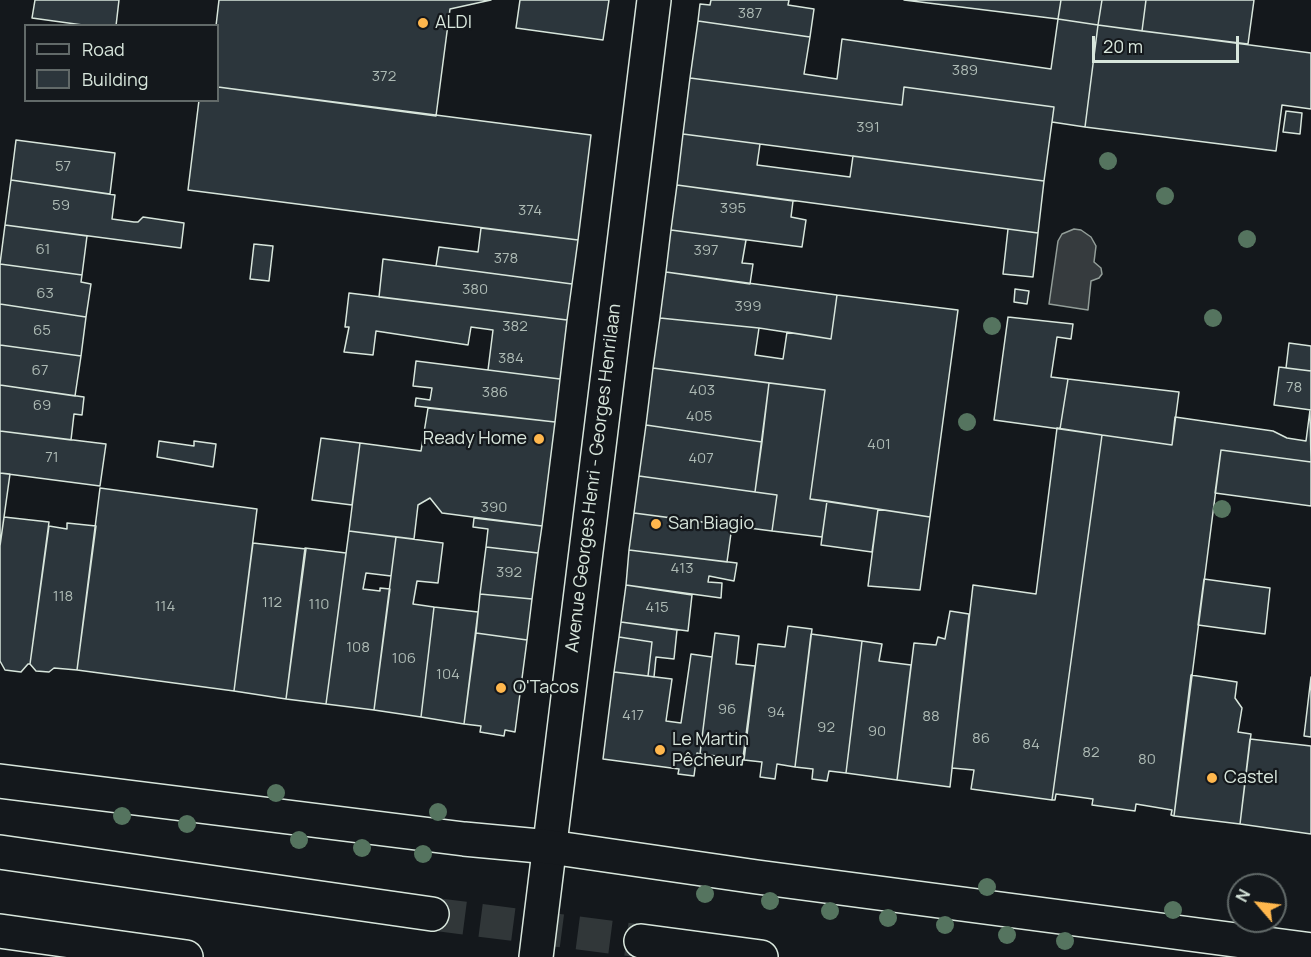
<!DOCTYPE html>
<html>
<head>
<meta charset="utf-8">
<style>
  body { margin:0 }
  #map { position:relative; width:1311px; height:957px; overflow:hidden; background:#14181c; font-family:Manrope,sans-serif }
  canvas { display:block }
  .legend { position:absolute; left:24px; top:24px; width:195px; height:78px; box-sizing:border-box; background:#14181c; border:2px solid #626a69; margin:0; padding:8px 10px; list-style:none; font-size:18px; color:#d8e6dc }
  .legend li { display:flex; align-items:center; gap:12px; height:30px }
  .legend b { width:30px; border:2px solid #626a69 }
  .north { position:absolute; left:1227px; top:873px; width:60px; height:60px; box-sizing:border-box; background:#14181c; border:2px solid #626a69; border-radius:50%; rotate:298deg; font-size:16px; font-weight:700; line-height:24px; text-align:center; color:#d8e6dc }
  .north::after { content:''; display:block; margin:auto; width:21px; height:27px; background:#ffb74d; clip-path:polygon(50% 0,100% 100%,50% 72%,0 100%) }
  .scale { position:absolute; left:1092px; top:36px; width:147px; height:27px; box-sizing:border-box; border:3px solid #d8e6dc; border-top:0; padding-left:8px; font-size:18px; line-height:21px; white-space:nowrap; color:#d8e6dc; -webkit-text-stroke:4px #14181c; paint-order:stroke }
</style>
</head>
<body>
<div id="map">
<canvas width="1311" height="957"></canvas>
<ul class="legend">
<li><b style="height:8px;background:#14181c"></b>Road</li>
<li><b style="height:16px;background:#2c363c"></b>Building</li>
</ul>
<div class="north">N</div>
<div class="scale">20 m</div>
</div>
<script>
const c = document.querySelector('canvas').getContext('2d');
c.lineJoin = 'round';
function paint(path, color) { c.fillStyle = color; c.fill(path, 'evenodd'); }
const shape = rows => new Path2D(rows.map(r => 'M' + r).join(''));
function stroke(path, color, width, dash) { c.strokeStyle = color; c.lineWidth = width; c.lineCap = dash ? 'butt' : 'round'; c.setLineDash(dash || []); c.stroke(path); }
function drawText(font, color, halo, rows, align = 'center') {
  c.font = font + ' Manrope,sans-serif'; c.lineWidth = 4.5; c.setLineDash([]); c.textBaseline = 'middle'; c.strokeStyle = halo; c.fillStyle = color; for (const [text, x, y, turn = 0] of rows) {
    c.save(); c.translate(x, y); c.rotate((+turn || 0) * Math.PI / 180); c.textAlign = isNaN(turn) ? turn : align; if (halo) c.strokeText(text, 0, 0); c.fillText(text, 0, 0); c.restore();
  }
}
const water = shape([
  [1074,229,1081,230,1091,237,1096,246,1094,262,1101,268,1102,274,1099,278,1091,281,1088,310,1049,304,1058,241,1062,234,1074,229]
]);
paint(water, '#363b3e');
stroke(water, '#939e99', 1.5);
const building = shape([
  [35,0,119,0,116,26,90,26,32,18,35,0],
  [219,0,491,0,450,9,436,116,218,87,216,26,219,0],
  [520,0,609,0,603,40,516,28,520,0],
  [711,0,789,0,788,5,814,9,810,37,698,21,700,4,710,5,711,0],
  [904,0,1061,0,1058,19,904,0],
  [1061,0,1102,0,1098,25,1058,19,1061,0],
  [1102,0,1146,0,1142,31,1098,25,1102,0],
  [1146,0,1254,0,1248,44,1142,31,1146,0],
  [1058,19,1098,25,1085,127,1052,122,1054,107,904,87,902,105,690,78,698,21,810,37,804,74,837,79,842,39,1051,69,1058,19],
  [1098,25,1311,53,1311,109,1282,105,1276,151,1085,127,1098,25],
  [690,78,902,105,904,87,1054,107,1044,181,683,134,690,78],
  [218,87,591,135,578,240,188,190,199,100,218,100,218,87],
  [1286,111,1302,113,1300,134,1283,132,1286,111],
  [683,134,760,144,757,165,850,177,853,156,1044,181,1038,233,677,185,683,134],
  [16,140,115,153,110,194,11,180,16,140],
  [11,180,115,195,112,219,134,222,138,222,143,217,184,223,181,248,5,225,11,180],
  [677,185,793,201,791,217,806,220,802,247,671,230,677,185],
  [5,225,87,236,82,275,0,264,5,225],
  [481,228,578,240,572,284,436,266,439,247,478,252,481,228],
  [1008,229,1038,233,1033,277,1003,274,1008,229],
  [671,230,746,240,742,263,753,264,750,284,666,272,671,230],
  [254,244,273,246,269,281,250,279,254,244],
  [383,259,572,284,567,320,379,297,383,259],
  [0,264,82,275,81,282,91,284,86,317,0,304,0,264],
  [666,272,837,295,831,339,759,328,660,318,666,272],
  [1015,289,1029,291,1027,304,1014,302,1015,289],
  [349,293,567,320,560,379,488,370,493,330,471,327,468,345,376,331,373,355,344,352,349,327,345,327,349,293],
  [837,295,958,310,930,517,810,499,825,390,653,368,660,318,759,328,755,355,783,359,787,332,831,339,837,295],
  [0,304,86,317,81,356,0,345,0,304],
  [1008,317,1073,324,1071,339,1057,337,1051,377,1068,379,1060,429,994,420,1008,317],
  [1289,343,1311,346,1311,371,1286,368,1289,343],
  [0,345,81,356,75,396,0,385,0,345],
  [416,361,560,379,555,422,415,406,416,398,430,400,432,388,413,386,416,361],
  [1279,367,1311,371,1311,410,1274,405,1279,367],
  [653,368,769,383,762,442,646,425,653,368],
  [1068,379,1179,392,1172,445,1060,429,1068,379],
  [769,383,825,390,810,499,827,501,822,537,772,531,777,495,755,492,769,383],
  [0,385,84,397,82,415,74,414,71,440,0,431,0,385],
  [428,408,555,422,542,526,442,513,430,498,418,505,414,539,349,531,360,443,421,451,428,408],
  [1310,410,1311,462,1221,450,1174,816,1171,815,1172,810,1136,804,1135,811,1092,805,1093,799,1056,794,1055,800,1052,800,1102,435,1172,445,1175,417,1273,431,1287,438,1306,441,1310,410],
  [646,425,762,442,755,492,639,476,646,425],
  [1057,428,1102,435,1052,800,971,789,974,770,952,768,973,585,1036,594,1057,428],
  [0,431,106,444,100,486,0,473,0,431],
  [321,438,360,443,352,505,312,500,321,438],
  [159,441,194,446,194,441,216,444,213,467,157,457,159,441],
  [1221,450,1311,462,1311,506,1215,493,1221,450],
  [0,473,10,474,0,546,0,473],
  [639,476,777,495,772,531,634,513,639,476],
  [100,488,257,509,234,691,77,670,100,488],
  [827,501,878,509,872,552,821,545,827,501],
  [878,509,930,517,920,590,868,586,878,509],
  [634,513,732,526,727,562,629,550,634,513],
  [4,517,49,522,30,664,28,664,21,672,5,670,0,661,0,546,4,517],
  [474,518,542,526,538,553,486,547,488,529,473,527,474,518],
  [67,523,96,526,77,670,54,668,49,672,36,671,30,664,49,526,67,529,67,523],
  [349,531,396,537,391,576,366,573,363,589,380,591,380,588,390,589,374,710,326,704,349,531],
  [396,537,443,543,438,583,417,581,413,604,434,607,421,717,374,710,396,537],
  [253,543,306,549,286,699,234,691,253,543],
  [486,547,538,553,532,599,480,594,486,547],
  [305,548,346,553,326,704,286,699,305,548],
  [629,550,737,563,734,581,709,576,708,582,722,583,721,598,626,585,629,550],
  [1204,579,1270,588,1265,634,1198,625,1204,579],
  [626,585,692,595,688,631,621,622,626,585],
  [480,594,532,599,527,640,476,633,480,594],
  [434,607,478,612,464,724,421,717,434,607],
  [950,611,969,614,950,787,897,780,914,643,936,645,938,637,945,639,950,611],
  [621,622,677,630,674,659,656,657,654,677,648,676,652,642,619,637,621,622],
  [788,626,812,629,795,767,777,764,775,779,760,777,762,762,744,760,758,644,785,647,788,626],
  [476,633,527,640,515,732,505,730,504,736,480,732,481,726,464,724,476,633],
  [715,633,739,636,736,664,755,666,742,765,717,762,717,756,700,754,715,633],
  [811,634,862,641,846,773,829,771,827,781,812,779,813,769,795,767,811,634],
  [619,637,652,642,648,676,614,672,619,637],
  [862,641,882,644,879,661,911,665,897,780,846,773,862,641],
  [691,654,712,657,700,754,697,753,694,776,678,774,679,769,603,759,614,672,672,679,666,721,681,723,691,654],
  [1191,675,1237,682,1235,698,1242,708,1238,732,1251,734,1240,824,1174,816,1191,675],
  [1311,677,1311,737,1304,736,1311,677],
  [1250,739,1311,746,1311,834,1240,824,1250,739]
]);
paint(building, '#2c363c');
stroke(building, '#d8e6dc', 1.5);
stroke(shape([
  [432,914,641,941]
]), '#313739', 33, [33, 16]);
const tertiary = shape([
  [536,957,654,0]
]);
const secondary = shape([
  [0,781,464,839,550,847,757,877,1311,950]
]);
const primary = shape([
  [0,852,432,914],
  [0,931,186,957],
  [641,941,761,957]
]);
stroke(tertiary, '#d8e6dc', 36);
stroke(secondary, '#d8e6dc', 36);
stroke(primary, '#d8e6dc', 36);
stroke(tertiary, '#14181c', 33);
stroke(secondary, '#14181c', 33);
stroke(primary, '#14181c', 33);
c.fillStyle = '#55745f';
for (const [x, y] of [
  [1108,161],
  [1165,196],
  [1247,239],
  [1213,318],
  [992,326],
  [967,422],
  [1222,509],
  [276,793],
  [438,812],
  [122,816],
  [187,824],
  [299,840],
  [362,848],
  [423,854],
  [987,887],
  [705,894],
  [770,901],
  [1173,910],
  [830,911],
  [888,918],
  [945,925],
  [1007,935],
  [1065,941]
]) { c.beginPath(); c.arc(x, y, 9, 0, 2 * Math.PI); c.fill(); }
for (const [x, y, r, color] of [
  [423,23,6,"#ffb74d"],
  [539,439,6,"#ffb74d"],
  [656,524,6,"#ffb74d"],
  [501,688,6,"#ffb74d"],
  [660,750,6,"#ffb74d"],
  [1212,778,6,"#ffb74d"]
]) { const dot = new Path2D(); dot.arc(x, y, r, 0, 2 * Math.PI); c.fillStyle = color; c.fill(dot); stroke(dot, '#14181c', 2); }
drawText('15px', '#adbab4', null, [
  ["387",750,14],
  ["389",965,71],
  ["372",384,77],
  ["391",868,128],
  ["57",63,167],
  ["59",61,206],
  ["395",733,209],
  ["374",530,211],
  ["61",43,250],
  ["397",706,251],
  ["378",506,259],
  ["380",475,290],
  ["63",45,294],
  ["399",748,307],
  ["382",515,327],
  ["65",42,331],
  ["384",511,359],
  ["67",40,371],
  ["78",1294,388],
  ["403",702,391],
  ["386",495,393],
  ["69",42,406],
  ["405",699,417],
  ["401",879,445],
  ["71",52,458],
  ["407",701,459],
  ["390",494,508],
  ["413",682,569],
  ["392",509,573],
  ["118",63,597],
  ["112",272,603],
  ["110",319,605],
  ["114",165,607],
  ["415",657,608],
  ["108",358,648],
  ["106",404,659],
  ["104",448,675],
  ["96",727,710],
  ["94",776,713],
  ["417",633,716],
  ["88",931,717],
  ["92",826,728],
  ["90",877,732],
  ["86",981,739],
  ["84",1031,745],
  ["82",1091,753],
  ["80",1147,760]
]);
drawText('18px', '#d8e6dc', '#14181c', [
  ["ALDI",435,23],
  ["Ready Home",527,439,"right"],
  ["San Biagio",668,524],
  ["O'Tacos",513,688],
  ["Le Martin",672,740],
  ["Pêcheur",672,761],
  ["Castel",1224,778]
], 'left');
drawText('18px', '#d8e6dc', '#14181c', [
  ["Avenue Georges Henri - Georges Henrilaan",594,478,-83]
]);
</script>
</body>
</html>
